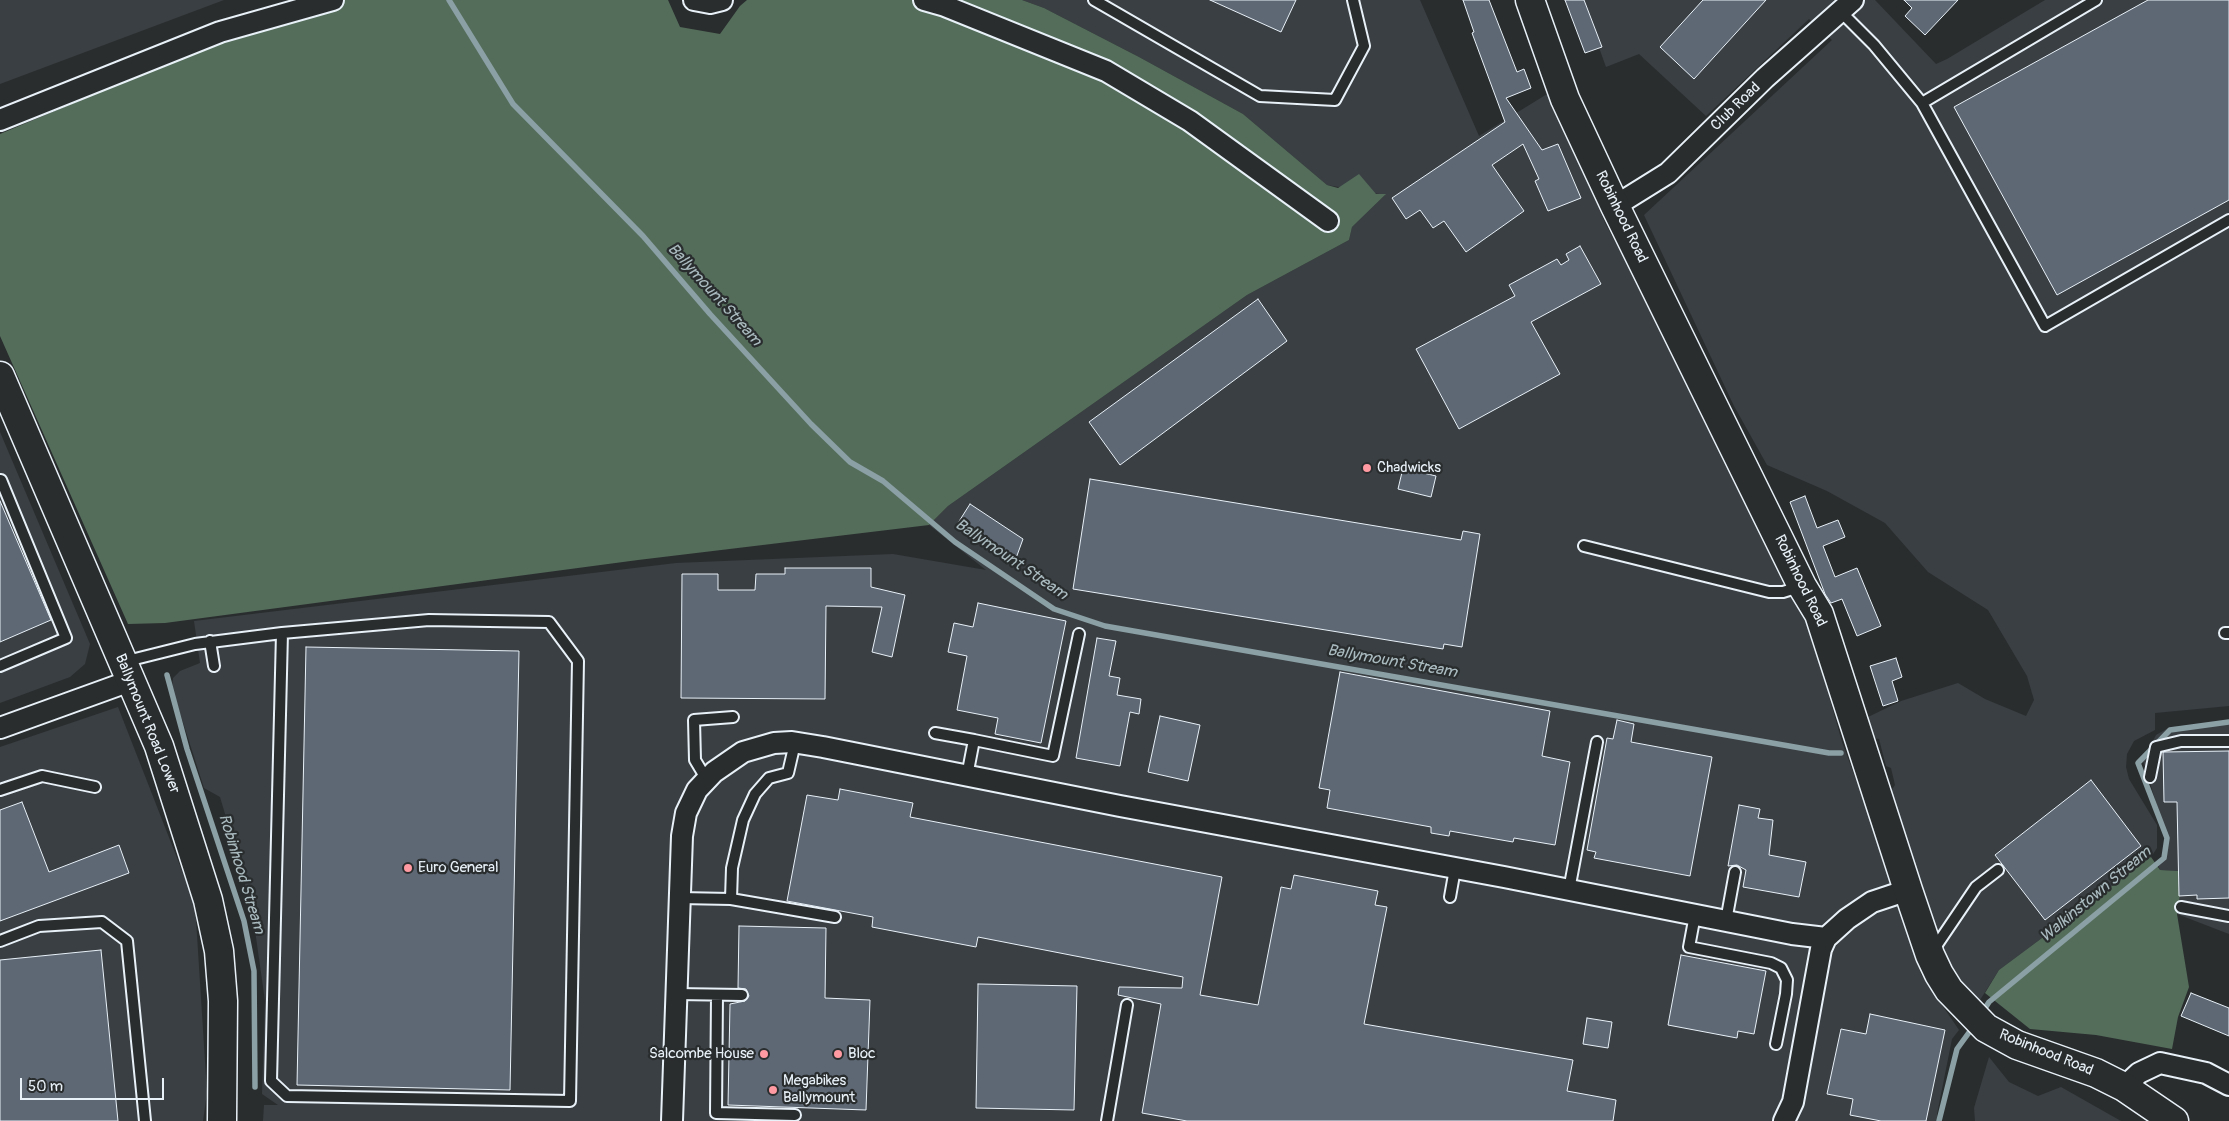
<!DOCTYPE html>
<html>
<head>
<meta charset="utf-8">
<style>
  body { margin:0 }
  #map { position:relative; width:2229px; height:1121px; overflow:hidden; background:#2a2d2e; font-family:Pangolin,sans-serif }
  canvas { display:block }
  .scale { position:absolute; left:20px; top:1078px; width:144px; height:22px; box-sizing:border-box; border:2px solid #e8f1f8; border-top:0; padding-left:6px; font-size:15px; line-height:18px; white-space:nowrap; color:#e8f1f8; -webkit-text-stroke:4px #2a2d2e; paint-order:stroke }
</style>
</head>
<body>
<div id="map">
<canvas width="2229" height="1121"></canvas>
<div class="scale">50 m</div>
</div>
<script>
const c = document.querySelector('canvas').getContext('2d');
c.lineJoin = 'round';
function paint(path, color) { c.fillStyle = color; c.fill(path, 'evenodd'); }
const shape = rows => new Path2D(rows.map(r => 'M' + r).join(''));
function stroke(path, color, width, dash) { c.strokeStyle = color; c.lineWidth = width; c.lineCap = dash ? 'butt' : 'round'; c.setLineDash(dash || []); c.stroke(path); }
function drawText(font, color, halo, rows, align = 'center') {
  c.font = font + ' Pangolin,sans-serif'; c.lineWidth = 4.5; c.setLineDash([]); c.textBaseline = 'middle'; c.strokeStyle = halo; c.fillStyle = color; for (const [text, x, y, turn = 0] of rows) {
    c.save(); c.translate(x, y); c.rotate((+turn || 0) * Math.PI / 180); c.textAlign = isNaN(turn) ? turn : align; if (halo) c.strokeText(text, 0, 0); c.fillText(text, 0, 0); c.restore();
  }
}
paint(shape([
  [0,0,224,0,0,84],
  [1022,0,1420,0,1479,136,1552,91,1605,223,1657,320,1809,626,1842,742,1890,872,1921,974,1959,1030,1952,1039,1937,1114,1939,1121,263,1121,264,1105,278,1105,262,1094,265,1001,254,923,242,871,220,797,204,788,172,688,173,678,180,671,200,663,194,621,676,563,893,554,986,570,929,525,948,506,1247,295,1349,240,1352,227,1385,195,1327,185,1243,114,1139,57,1044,8],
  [1582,0,1875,0,1936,64,1947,59,2045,0,2229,0,2229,706,2155,713,2155,730,2134,741,2127,754,2126,767,2129,779,2157,825,2157,848,2151,857,1999,970,1980,1000,1965,988,1947,965,1891,791,1895,785,1891,768,1886,766,1879,739,1873,738,1866,718,1901,701,1958,683,1985,699,2026,716,2034,700,2027,676,1988,610,1928,572,1885,523,1827,491,1767,465,1734,406,1644,215,1832,40,1809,19,1706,116,1639,54,1606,67],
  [0,432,90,644,85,664,70,677,0,703],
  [118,707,195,904,207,1093,203,1121,0,1121,0,747],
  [2229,722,2229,934,2177,914,2180,895,2179,871,2160,870,2158,865,2165,855,2167,837,2143,761,2156,735,2170,727],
  [1989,1057,2009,1082,2038,1096,2061,1087,2121,1121,1975,1121,1974,1108]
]), '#3a3f43');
paint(shape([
  [339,0,668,0,680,27,720,34,740,6,747,0,1022,0,1044,8,1139,57,1243,114,1327,185,1338,188,1359,174,1376,194,1386,194,1352,227,1349,240,1247,295,948,506,929,525,638,560,165,623,128,624,0,336,0,134,214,44],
  [2151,857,2160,870,2178,871,2180,895,2177,914,2189,987,2178,1017,2172,1049,2096,1035,2030,1029,1985,993,1999,970]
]), '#546d5b');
stroke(shape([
  [449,0,513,104,643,236,710,314,811,424,850,462,883,481,955,542,1054,609,1105,626,1829,753,1841,753],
  [167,675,187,749,244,921,254,971,255,1087],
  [1982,1013,1989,1002,2164,858,2167,838,2138,763,2170,730,2229,722],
  [1939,1121,1957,1049,1973,1027]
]), '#8aa0a5', 5.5);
const building = shape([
  [1210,0,1296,0,1281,32,1210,0],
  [1463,0,1489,0,1517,72,1524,69,1531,88,1506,98,1542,150,1558,144,1581,198,1548,211,1535,181,1539,179,1523,144,1492,165,1524,211,1466,252,1444,221,1433,228,1420,210,1406,219,1392,198,1505,122,1472,33,1474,32,1463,0],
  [1565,0,1584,0,1602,47,1585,53,1565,0],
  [1703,0,1766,0,1694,79,1660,47,1703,0],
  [1904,0,1958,0,1925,35,1905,16,1912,8,1904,0],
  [2148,0,2229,0,2229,200,2057,295,1954,107,2148,0],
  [1580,246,1601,284,1531,322,1560,374,1459,429,1416,349,1515,296,1509,285,1557,259,1561,265,1569,260,1566,254,1580,246],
  [1258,299,1287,341,1120,465,1089,422,1258,299],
  [1403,468,1436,476,1431,497,1398,489,1403,468],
  [1090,479,1461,540,1463,531,1480,534,1462,647,1444,644,1443,649,1073,589,1090,479],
  [1805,496,1817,528,1838,520,1845,537,1823,546,1835,577,1857,568,1881,626,1857,636,1842,599,1831,603,1825,594,1790,502,1805,496],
  [0,501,51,620,0,642,0,501],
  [970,504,1023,539,1015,561,958,523,970,504],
  [785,568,871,568,871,587,905,595,892,657,872,652,882,607,826,606,825,699,681,698,682,574,718,574,718,590,755,590,756,574,785,574,785,568],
  [978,603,1066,621,1041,743,995,734,998,718,957,710,967,656,948,652,954,623,973,627,978,603],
  [1097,638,1116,641,1109,676,1120,678,1117,695,1141,699,1139,714,1130,712,1120,766,1076,758,1097,638],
  [306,647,519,651,510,1090,297,1085,306,647],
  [1896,658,1902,677,1892,681,1898,701,1883,706,1870,666,1896,658],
  [1340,672,1550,711,1542,756,1570,762,1555,845,1514,838,1513,842,1450,831,1449,836,1431,833,1431,827,1327,808,1330,790,1319,788,1340,672],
  [1160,716,1200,725,1188,781,1148,772,1160,716],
  [1617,720,1634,724,1631,742,1712,757,1690,876,1594,858,1596,852,1587,850,1607,738,1613,739,1617,720],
  [2229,751,2229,898,2197,899,2197,895,2179,896,2177,802,2164,802,2163,752,2229,751],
  [2091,780,2141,846,2045,920,1995,855,2091,780],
  [840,789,913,803,910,817,1222,877,1200,995,1258,1005,1281,887,1291,889,1294,875,1378,891,1375,905,1387,907,1364,1024,1573,1060,1567,1091,1616,1100,1613,1121,1187,1121,1142,1113,1161,1004,1118,995,1119,987,1182,988,1183,977,978,937,976,947,872,927,873,917,787,901,807,795,838,800,840,789],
  [22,802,49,872,119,845,129,873,0,921,0,810,22,802],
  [1739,805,1760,809,1758,818,1773,820,1769,855,1806,862,1799,897,1743,887,1746,870,1737,865,1728,866,1739,805],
  [739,926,826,928,825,998,870,1000,866,1110,728,1105,730,1004,745,1001,749,996,746,989,738,988,739,926],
  [101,950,118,1121,0,1121,0,960,101,950],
  [1681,955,1766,971,1754,1034,1738,1031,1737,1038,1668,1025,1681,955],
  [978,984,1077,986,1074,1110,976,1108,978,984],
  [2191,993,2229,1008,2229,1036,2181,1016,2191,993],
  [1870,1014,1945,1030,1926,1121,1881,1121,1850,1115,1853,1099,1827,1094,1841,1029,1866,1034,1870,1014],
  [1587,1018,1612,1022,1608,1048,1583,1044,1587,1018]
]);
paint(building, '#5e6875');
stroke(building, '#e8f1f8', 1);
const lane = shape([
  [1094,0,1260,96,1335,100,1364,46,1353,0],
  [1841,12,1874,45,1922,103,2045,326,2229,220],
  [1922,103,2096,0],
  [1584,546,1769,592,1783,592,1802,586],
  [2225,633,2229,633],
  [210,641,214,666],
  [123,662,195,644,282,633,429,620,549,622,578,661,570,1101,287,1096,271,1081,282,633],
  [0,666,66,638,1,480],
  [935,733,974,740],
  [967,776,974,740,1053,756,1079,634],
  [2150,777,2156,747,2181,741,2229,741],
  [707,780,695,760,694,720,733,717],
  [0,790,42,776,95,787],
  [1569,890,1597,742],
  [1450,897,1455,869],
  [680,898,731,899,732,868,743,820,755,794,769,778,788,773,795,743],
  [731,899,835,917],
  [2181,907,2229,916],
  [1695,915,1689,947,1771,963,1781,968,1787,980,1786,994,1776,1044],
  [1726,921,1735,872],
  [0,941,39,926,102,922,127,941,145,1121],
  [1932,952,1976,887,1998,870],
  [677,994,742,995],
  [717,995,716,1113,795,1115],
  [1107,1121,1127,1005]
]);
const street = shape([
  [694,0,710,3,722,0],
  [924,0,945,6,1106,71,1190,121,1328,221],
  [0,120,220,32,333,0],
  [1615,206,1668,173,1765,78,1853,0],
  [0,728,130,681],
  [2124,1087,2139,1073,2160,1063,2206,1073,2229,1085],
  [672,1121,682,836,686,813,697,790,714,772,743,752,774,743,792,742,823,747,1120,806,1504,877,1792,934,1826,938],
  [1784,1121,1793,1102,1821,949,1826,938,1847,919,1872,902,1908,890]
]);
const secondary = shape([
  [1530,0,1565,99,1615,206,1802,586,1819,614,1908,890,1930,955,1939,974,1949,990,1986,1028,2017,1045,2096,1073,2124,1087,2174,1121],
  [0,376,159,746,208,900,219,951,223,1001,222,1121]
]);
stroke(lane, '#e8f1f8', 14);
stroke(street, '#e8f1f8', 24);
stroke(secondary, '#e8f1f8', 31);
stroke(lane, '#2a2d2e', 10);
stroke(street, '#2a2d2e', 20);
stroke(secondary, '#2a2d2e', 28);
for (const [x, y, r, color] of [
  [1367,468,5,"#ff9aa2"],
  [408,868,5,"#ff9aa2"],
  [764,1054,5,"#ff9aa2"],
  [838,1054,5,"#ff9aa2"],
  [773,1090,5,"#ff9aa2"]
]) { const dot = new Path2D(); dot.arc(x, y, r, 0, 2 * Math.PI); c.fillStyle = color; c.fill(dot); stroke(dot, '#2a2d2e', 2); }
drawText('15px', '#e8f1f8', '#2a2d2e', [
  ["Club Road",1736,107,-44],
  ["Robinhood Road",1621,217,64],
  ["Robinhood Road",1800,581,64],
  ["Ballymount Road Lower",147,724,68],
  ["Robinhood Road",2046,1053,22]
]);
drawText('15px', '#e8f1f8', '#2a2d2e', [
  ["Chadwicks",1377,468],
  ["Euro General",418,868],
  ["Salcombe House",754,1054,"right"],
  ["Bloc",848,1054],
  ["Megabikes",783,1081],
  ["Ballymount",783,1098]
], 'left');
drawText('italic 16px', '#aabbc0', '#2a2d2e', [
  ["Ballymount Stream",714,295,48],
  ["Ballymount Stream",1011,560,34],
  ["Ballymount Stream",1392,662,10],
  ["Robinhood Stream",241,874,73],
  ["Walkinstown Stream",2096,895,-40]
]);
</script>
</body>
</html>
